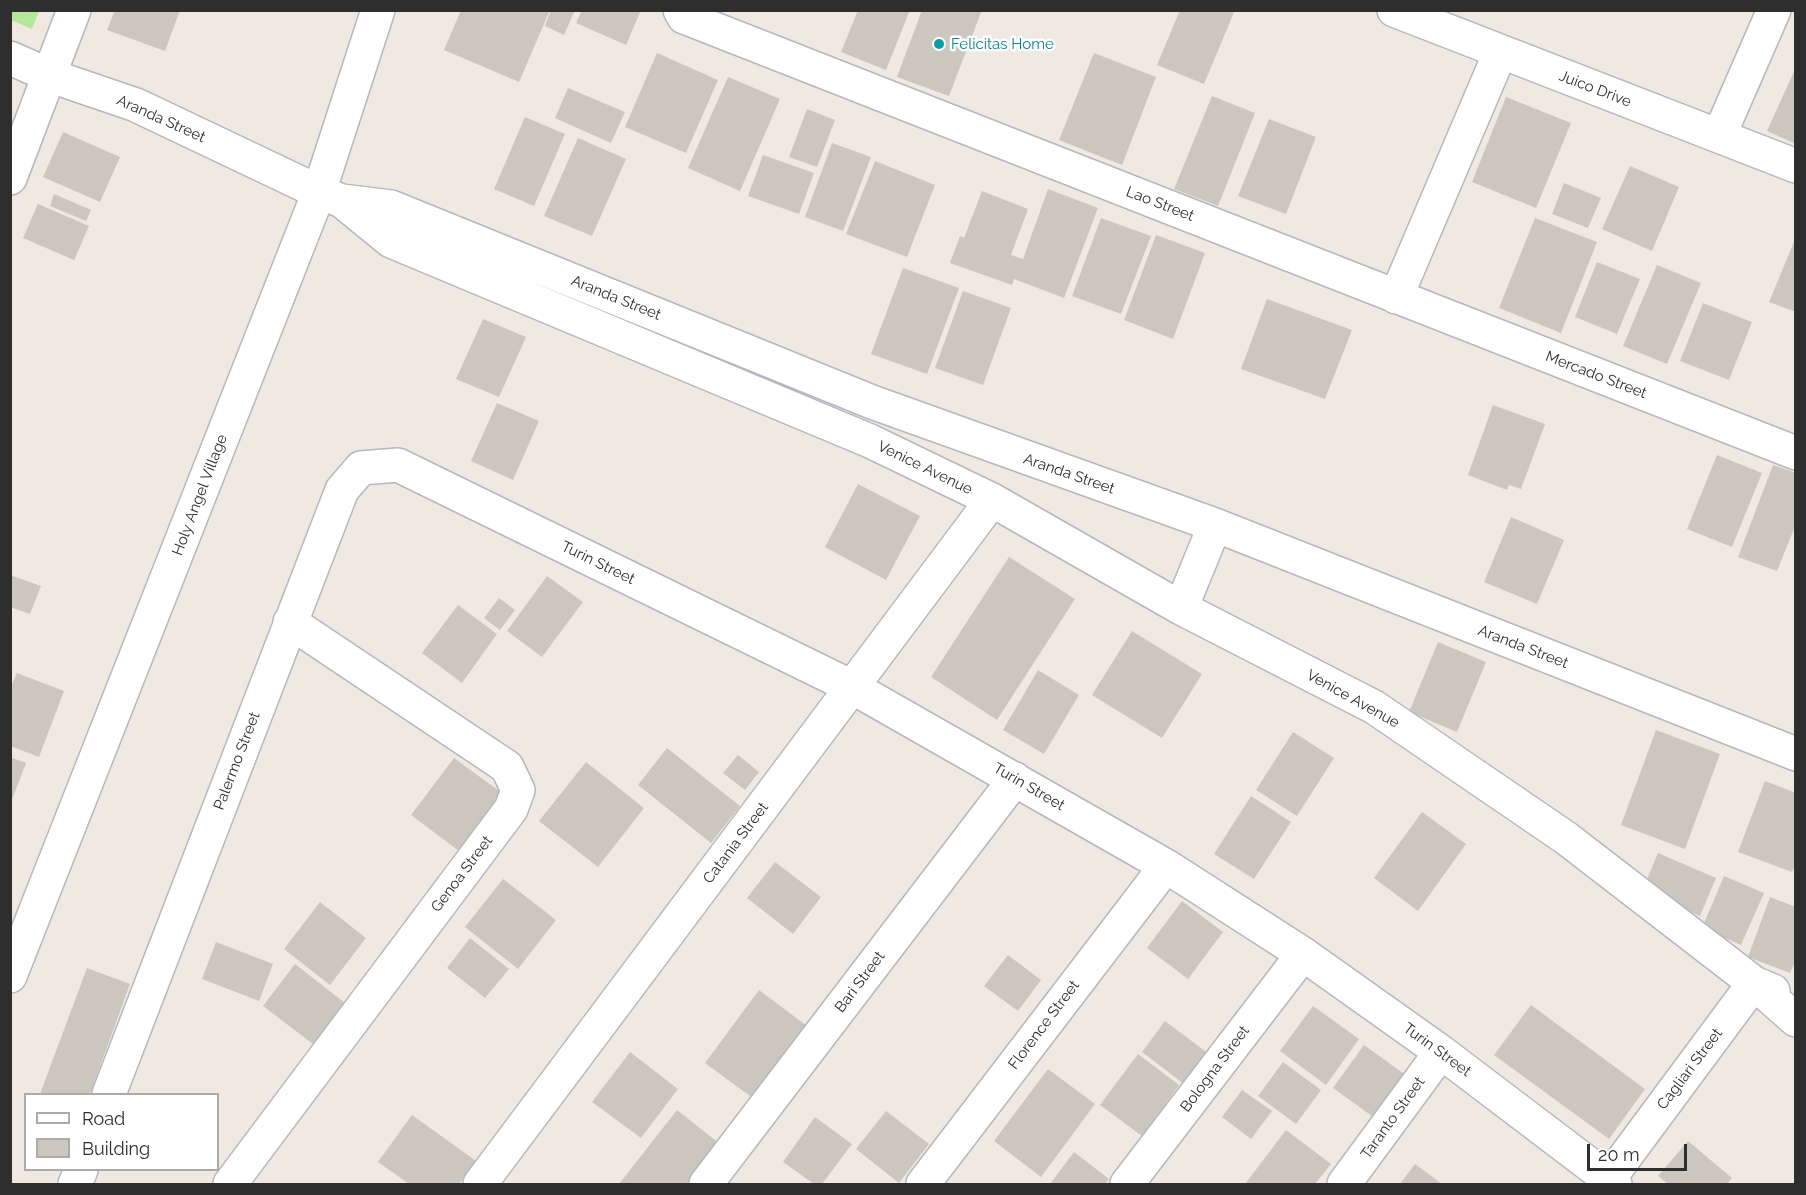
<!DOCTYPE html>
<html>
<head>
<meta charset="utf-8">
<style>
  body { margin:0 }
  #map { position:relative; width:1806px; height:1195px; overflow:hidden; background:#efe9e1; font-family:Raleway,sans-serif }
  canvas { display:block }
  .frame { position:absolute; inset:0; border:12px solid #2e2e2e; pointer-events:none }
  .legend { position:absolute; left:24px; top:1093px; width:195px; height:78px; box-sizing:border-box; background:#fff; border:2px solid #ababab; margin:0; padding:8px 10px; list-style:none; font-size:18px; color:#2e2e2e }
  .legend li { display:flex; align-items:center; gap:12px; height:30px }
  .legend b { width:30px; border:2px solid #ababab }
  .scale { position:absolute; left:1587px; top:1144px; width:100px; height:27px; box-sizing:border-box; border:3px solid #2e2e2e; border-top:0; padding-left:8px; font-size:18px; line-height:21px; white-space:nowrap; color:#2e2e2e; -webkit-text-stroke:4px #fff; paint-order:stroke }
</style>
</head>
<body>
<div id="map">
<canvas width="1806" height="1195"></canvas>
<div class="frame"></div>
<ul class="legend">
<li><b style="height:8px;background:#fff"></b>Road</li>
<li><b style="height:16px;background:#cbc7bf"></b>Building</li>
</ul>
<div class="scale">20 m</div>
</div>
<script>
const c = document.querySelector('canvas').getContext('2d');
c.lineJoin = 'round';
function paint(path, color) { c.fillStyle = color; c.fill(path, 'evenodd'); }
const shape = rows => new Path2D(rows.map(r => 'M' + r).join(''));
function stroke(path, color, width, dash) { c.strokeStyle = color; c.lineWidth = width; c.lineCap = dash ? 'butt' : 'round'; c.setLineDash(dash || []); c.stroke(path); }
function drawText(font, color, halo, rows, align = 'center') {
  c.font = font + ' Raleway,sans-serif'; c.lineWidth = 5; c.setLineDash([]); c.textBaseline = 'middle'; c.strokeStyle = halo; c.fillStyle = color; for (const [text, x, y, turn = 0] of rows) {
    c.save(); c.translate(x, y); c.rotate((+turn || 0) * Math.PI / 180); c.textAlign = isNaN(turn) ? turn : align; if (halo) c.strokeText(text, 0, 0); c.fillText(text, 0, 0); c.restore();
  }
}
paint(shape([
  [10,11,11,10,39,11,32,29,11,20]
]), '#b6e59e');
paint(shape([
  [115,10,180,10,165,51,107,30],
  [461,10,550,10,519,82,444,50],
  [551,10,575,10,564,35,545,26],
  [582,10,641,10,626,45,576,23],
  [858,10,910,10,886,70,841,52],
  [922,10,982,10,949,96,897,77],
  [1180,10,1235,10,1204,84,1157,65],
  [657,53,718,80,686,153,625,127],
  [1094,53,1156,77,1122,165,1059,140],
  [1796,67,1796,144,1767,131],
  [728,77,780,99,740,191,688,168],
  [568,88,625,112,611,143,555,118],
  [1212,96,1255,113,1218,206,1174,189],
  [1506,97,1571,123,1536,208,1472,182],
  [807,109,835,120,817,167,789,157],
  [525,117,565,134,534,206,494,189],
  [1269,119,1316,137,1286,214,1238,196],
  [63,132,120,157,100,202,43,177],
  [578,138,626,159,592,236,544,216],
  [832,143,871,157,843,231,805,217],
  [763,155,814,173,799,214,748,196],
  [875,161,935,185,907,257,846,234],
  [1630,166,1679,187,1652,251,1602,229],
  [1564,183,1601,198,1588,228,1552,214],
  [1048,189,1098,208,1064,298,1014,279,1012,285,950,263,960,236,964,238,982,191,1028,209,1011,255,1023,259],
  [54,194,91,210,86,221,50,206],
  [38,204,89,226,74,260,23,238],
  [1101,218,1151,236,1121,314,1072,296],
  [1535,218,1597,242,1561,333,1499,308],
  [1156,235,1205,253,1173,339,1124,320],
  [1796,237,1796,312,1769,302],
  [1597,262,1640,279,1617,334,1575,317],
  [1657,265,1701,283,1667,364,1623,346],
  [903,268,959,288,927,374,871,354],
  [963,291,1011,308,983,385,935,368],
  [1267,299,1352,330,1325,399,1241,369],
  [1703,303,1752,322,1729,380,1680,361],
  [483,319,526,337,499,397,456,379],
  [497,403,539,421,513,480,471,461],
  [1493,405,1545,424,1521,489,1509,485,1507,490,1468,475],
  [1717,455,1762,473,1732,547,1687,529],
  [1773,465,1796,473,1796,524,1777,571,1738,557],
  [858,484,920,516,886,580,825,547],
  [1511,517,1564,540,1537,604,1484,582],
  [1009,557,1075,599,997,720,931,677],
  [10,575,41,586,30,614,10,607],
  [547,576,583,602,542,657,507,631],
  [499,598,515,610,500,630,484,618],
  [458,605,497,634,462,683,422,653],
  [1132,631,1202,674,1162,738,1092,695],
  [1438,642,1486,662,1457,732,1409,712],
  [1038,670,1079,695,1044,754,1003,730],
  [17,673,64,691,39,757,10,746,10,689],
  [1656,730,1720,754,1685,849,1621,825],
  [1293,732,1334,758,1297,816,1256,790],
  [667,748,740,806,711,843,638,785],
  [738,755,759,772,745,790,723,773],
  [10,757,26,763,11,802,10,802],
  [454,758,502,793,459,851,411,815],
  [586,762,644,808,598,867,539,821],
  [1765,781,1796,793,1796,863,1792,872,1738,852],
  [1251,796,1291,822,1254,879,1214,854],
  [1422,812,1466,844,1418,911,1374,878],
  [1658,853,1716,878,1700,916,1642,891],
  [775,862,821,897,793,934,747,898],
  [1724,876,1764,893,1741,945,1702,928],
  [503,879,556,920,518,969,465,927],
  [1770,897,1796,907,1796,959,1790,973,1748,957],
  [1182,901,1223,932,1188,979,1147,948],
  [320,902,366,938,330,985,284,949],
  [470,938,509,969,485,998,447,968],
  [216,942,273,964,259,1001,202,979],
  [1008,955,1041,980,1018,1011,984,986],
  [295,964,345,1003,313,1044,263,1006],
  [87,968,130,984,90,1094,40,1094],
  [759,990,807,1026,754,1099,705,1063],
  [1531,1005,1645,1089,1609,1139,1494,1055],
  [1313,1006,1359,1039,1326,1085,1280,1051],
  [1165,1021,1217,1060,1193,1091,1142,1052],
  [1364,1045,1407,1076,1376,1119,1333,1088],
  [630,1052,678,1089,641,1138,592,1102],
  [1138,1054,1179,1085,1142,1136,1100,1105],
  [1283,1062,1321,1090,1296,1124,1258,1096],
  [1048,1069,1095,1104,1041,1177,994,1141],
  [1242,1090,1272,1111,1251,1139,1222,1117],
  [677,1110,720,1144,689,1184,619,1184],
  [886,1111,929,1144,899,1183,856,1149],
  [412,1115,476,1161,459,1184,409,1184,378,1162],
  [815,1117,852,1144,822,1184,814,1184,783,1162],
  [1286,1130,1331,1164,1315,1184,1245,1184],
  [1688,1141,1732,1178,1727,1184,1668,1184,1658,1176],
  [1074,1152,1109,1179,1105,1184,1050,1184],
  [1415,1164,1442,1184,1400,1184]
]), '#cbc7bf');
const minor = shape([
  [680,10,684,17,1796,453],
  [1394,10,1796,166],
  [10,58,51,76,136,105,319,192,342,201,391,207,872,402,1215,525,1796,754],
  [1719,136,1774,10],
  [10,178,74,10],
  [342,201,391,241,870,441,992,500,1181,608,1374,707,1566,838,1754,983,1796,1020],
  [1396,297,1500,53],
  [1181,608,1215,525],
  [10,976,319,192,378,10],
  [109,1094,342,490,361,468,398,465,852,687,1166,866,1303,954,1441,1052,1615,1184],
  [75,1184,81,1170],
  [230,1184,511,809,518,790,507,767,290,622],
  [480,1184,992,500],
  [706,1184,1015,779],
  [923,1184,1166,866],
  [1127,1184,1303,954],
  [1344,1184,1441,1052],
  [1605,1184,1754,983,1773,991]
]);
stroke(minor, '#b4b7c1', 36);
stroke(minor, '#fff', 33);
for (const [x, y, r, color] of [
  [939,44,6,"#0f9aa8"]
]) { const dot = new Path2D(); dot.arc(x, y, r, 0, 2 * Math.PI); c.fillStyle = color; c.fill(dot); stroke(dot, '#fff', 2); }
drawText('15px', '#0d838f', '#fff', [
  ["Felicitas Home",951,44]
], 'left');
drawText('15px', '#2e2e2e', '#fff', [
  ["Juico Drive",1595,89,21],
  ["Aranda Street",161,119,24],
  ["Lao Street",1160,204,21],
  ["Aranda Street",616,298,22],
  ["Mercado Street",1596,375,21],
  ["Venice Avenue",925,468,26],
  ["Aranda Street",1069,474,19],
  ["Holy Angel Village",200,495,-69],
  ["Turin Street",598,563,26],
  ["Aranda Street",1523,647,21],
  ["Venice Avenue",1353,699,29],
  ["Palermo Street",237,761,-69],
  ["Turin Street",1029,787,30],
  ["Catania Street",736,843,-53],
  ["Genoa Street",462,874,-53],
  ["Bari Street",860,982,-53],
  ["Florence Street",1044,1025,-53],
  ["Turin Street",1437,1050,36],
  ["Bologna Street",1215,1069,-53],
  ["Cagliari Street",1690,1069,-53],
  ["Taranto Street",1393,1118,-54]
]);
</script>
</body>
</html>
